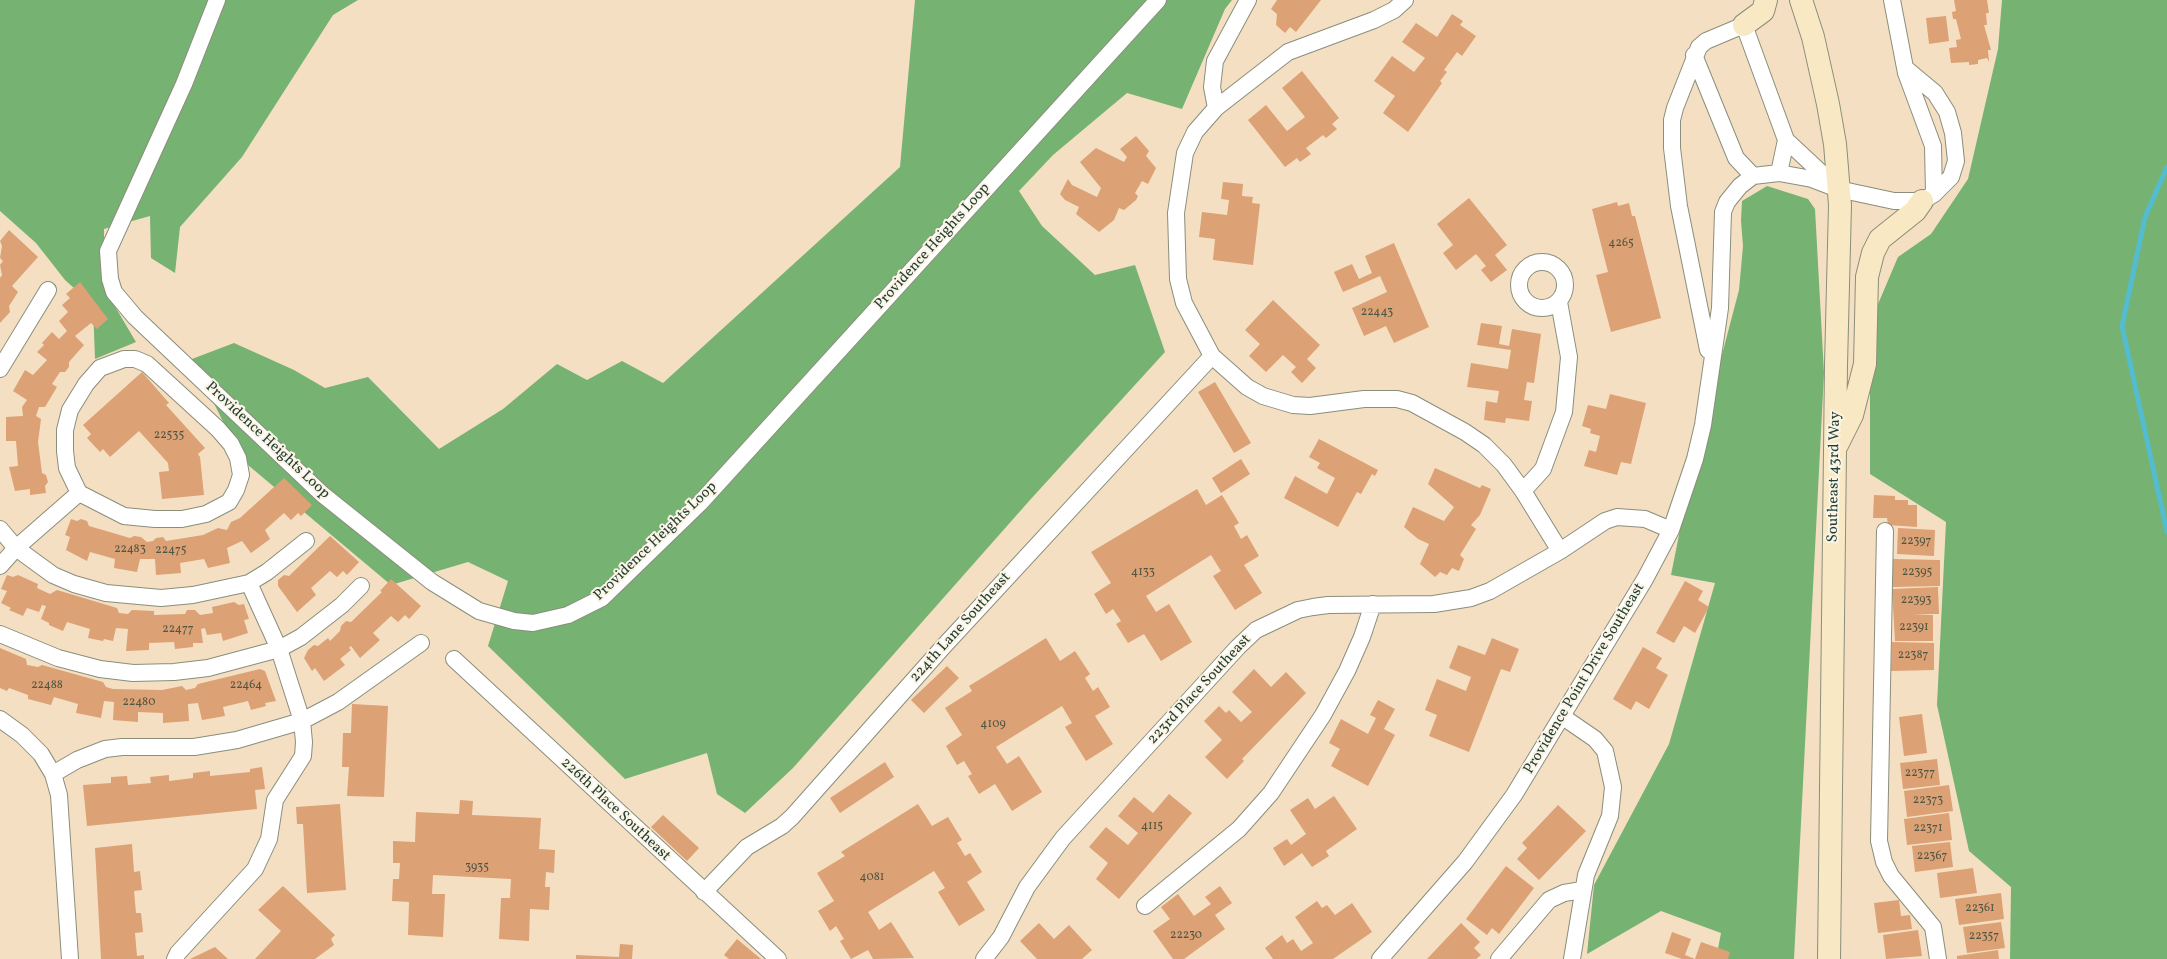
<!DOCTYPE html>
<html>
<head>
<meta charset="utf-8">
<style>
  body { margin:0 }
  canvas { display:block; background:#f4dfc2 }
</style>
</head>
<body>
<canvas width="2167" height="959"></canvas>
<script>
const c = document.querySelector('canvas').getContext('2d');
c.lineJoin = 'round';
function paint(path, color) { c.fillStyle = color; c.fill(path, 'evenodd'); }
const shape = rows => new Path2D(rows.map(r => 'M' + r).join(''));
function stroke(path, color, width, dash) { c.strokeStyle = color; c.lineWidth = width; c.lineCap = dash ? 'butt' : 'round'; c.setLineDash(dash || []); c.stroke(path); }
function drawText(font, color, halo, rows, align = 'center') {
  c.font = font + ' Vollkorn,serif'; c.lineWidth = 4; c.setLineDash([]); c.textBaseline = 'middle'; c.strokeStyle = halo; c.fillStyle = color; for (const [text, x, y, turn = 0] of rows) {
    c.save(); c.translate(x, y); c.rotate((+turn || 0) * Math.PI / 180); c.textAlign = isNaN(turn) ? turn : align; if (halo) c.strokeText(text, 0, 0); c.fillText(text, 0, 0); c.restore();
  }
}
paint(shape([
  [0,0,358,0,333,15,242,157,180,227,175,273,151,258,150,216,104,229,104,288,136,342,95,359,93,305,65,280,36,243,0,211],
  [915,0,1232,0,1225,9,1182,109,1127,93,1053,155,1019,191,1042,226,1095,275,1135,265,1165,352,1030,500,793,768,745,813,717,794,707,753,625,779,488,646,508,581,468,562,391,585,242,460,192,359,234,343,294,370,325,388,368,377,439,449,503,409,557,364,587,380,622,361,663,383,900,167],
  [2002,0,2167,0,2167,959,2010,959,2011,887,1969,851,1937,705,1946,522,1870,474,1870,323,1898,257,1931,234,1968,179,1998,49],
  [1767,186,1808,199,1815,209,1824,373,1794,959,1716,959,1721,933,1661,911,1587,954,1594,885,1669,744,1715,583,1671,575,1693,465,1739,290,1743,246,1741,221,1742,201]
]), '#76b272');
stroke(shape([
  [2167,167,2145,217,2122,326,2167,532]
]), '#53bdcf', 5);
paint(shape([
  [1277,0,1321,0,1296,32,1290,27,1285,33,1276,25,1277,14,1271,9],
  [1954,0,1987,0,1989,13,1986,13,1987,25,1984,25,1991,50,1988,50,1989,62,1987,58,1978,60,1978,64,1969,65,1969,62,1951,63,1949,48,1957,47,1956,40,1961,39,1956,19,1953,19,1952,12,1956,11],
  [1452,14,1463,21,1460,25,1476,36,1462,56,1457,52,1444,70,1447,72,1440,81,1442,83,1408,132,1383,113,1395,96,1374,81,1392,56,1414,72,1425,58,1402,42,1416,23,1437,37],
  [1946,16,1949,41,1929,44,1926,18],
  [1302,71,1339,118,1332,124,1337,129,1326,138,1323,135,1306,148,1311,154,1300,162,1297,158,1285,167,1248,120,1266,105,1287,131,1305,117,1282,88],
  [1136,136,1149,151,1146,156,1156,168,1148,184,1142,181,1135,193,1138,196,1136,200,1124,210,1119,208,1114,220,1099,232,1076,214,1079,207,1065,200,1060,194,1068,179,1072,185,1097,197,1101,188,1080,162,1096,148,1124,162,1127,157,1120,149],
  [1223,182,1243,184,1242,196,1253,197,1252,203,1260,204,1253,265,1213,260,1215,239,1199,237,1202,212,1227,215,1229,200,1221,199],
  [1469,198,1507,245,1495,255,1507,270,1491,282,1481,270,1486,266,1476,254,1456,270,1443,253,1453,245,1437,224],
  [1617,202,1618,206,1629,203,1632,216,1635,216,1661,318,1611,332,1596,275,1608,272,1592,209],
  [9,230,38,257,12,286,18,292,9,306,10,312,0,323,0,278,2,275,0,265,3,261,0,258,2,246,0,241],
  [1394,243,1429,327,1394,343,1386,326,1364,336,1352,308,1387,292,1380,276,1343,292,1334,272,1352,264,1359,279,1372,273,1365,256],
  [80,282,108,319,97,329,91,323,75,336,84,345,69,362,69,367,65,372,60,372,52,384,57,387,45,407,39,407,36,416,41,419,38,442,42,473,46,475,48,482,45,486,46,493,30,495,30,489,15,491,9,467,18,466,16,441,6,441,6,417,23,416,22,407,27,400,13,391,25,370,33,375,47,360,37,352,44,345,42,343,52,332,59,339,67,331,59,321,68,312,62,305,70,298,66,294],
  [1273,300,1320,345,1307,359,1316,368,1302,383,1291,372,1296,367,1283,355,1266,372,1249,356,1260,344,1245,330],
  [1481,323,1502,326,1499,344,1509,346,1512,329,1541,334,1534,383,1527,382,1524,400,1532,401,1529,421,1506,418,1505,423,1484,420,1486,401,1497,403,1499,391,1467,387,1471,363,1508,369,1511,350,1477,345],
  [142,372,169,403,166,405,205,448,198,454,200,457,204,495,162,499,159,472,169,471,168,463,139,431,110,457,103,449,100,452,87,438,91,434,83,425],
  [1215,382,1251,443,1234,453,1198,392],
  [1610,394,1646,403,1631,464,1621,462,1617,475,1584,466,1589,450,1596,452,1600,436,1590,433,1591,429,1582,426,1588,405,1606,409],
  [1319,439,1378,470,1375,476,1372,474,1361,494,1357,492,1338,527,1284,498,1295,476,1327,494,1335,478,1317,468,1320,463,1309,457],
  [1241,459,1250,474,1221,493,1212,478],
  [1435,468,1480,488,1482,485,1491,489,1480,515,1471,525,1476,529,1460,555,1464,559,1459,571,1452,568,1447,575,1440,572,1435,577,1420,564,1429,544,1418,539,1404,527,1413,507,1444,521,1454,507,1428,484],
  [284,478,312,505,301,516,298,513,291,520,284,513,265,530,270,539,251,553,242,541,227,548,230,563,208,568,204,559,180,563,181,573,156,575,155,559,140,559,137,572,114,568,115,559,90,552,87,561,66,550,70,537,65,535,71,519,77,521,81,519,87,521,89,526,130,538,134,536,141,537,147,542,153,541,156,538,163,537,166,541,203,535,218,528,227,530,231,522,240,518],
  [1197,489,1206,505,1222,495,1239,523,1234,526,1241,539,1247,535,1259,556,1244,565,1262,593,1235,610,1213,576,1221,571,1211,555,1146,596,1156,612,1169,604,1192,642,1161,661,1144,634,1128,643,1116,624,1121,621,1113,609,1106,614,1094,594,1111,583,1091,552],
  [1874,495,1895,496,1895,500,1908,500,1908,505,1917,505,1917,527,1888,525,1887,518,1873,518],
  [1898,528,1935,530,1934,556,1897,554],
  [330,536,359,562,347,575,343,571,337,577,330,571,311,588,316,595,297,612,278,586,278,580,284,575,289,576],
  [1893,559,1940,560,1940,586,1893,587],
  [7,575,13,577,18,575,38,584,37,588,50,594,57,590,117,608,119,613,128,614,132,610,154,611,154,615,185,614,187,610,195,610,200,615,213,613,212,607,234,602,239,605,244,604,249,619,244,620,248,633,223,641,221,633,207,635,205,628,201,629,203,643,193,643,193,647,175,649,174,642,149,643,149,650,126,651,128,629,116,628,113,641,104,639,103,641,88,638,90,629,67,622,63,631,49,625,49,623,41,619,46,606,42,605,39,612,27,608,23,616,9,610,11,608,1,603,7,591,1,589],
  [391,579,421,606,409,619,405,615,398,622,391,616,373,633,380,640,360,658,351,646,349,648,351,650,340,659,345,665,324,681,315,668,312,671,304,658,308,650,314,645,318,646,328,638,330,641,340,631,341,626,346,621,351,622,382,592,380,591],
  [1685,581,1703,591,1698,600,1709,607,1695,633,1684,626,1674,643,1656,633],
  [1938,587,1939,614,1912,614,1933,615,1933,641,1895,641,1892,589],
  [1046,638,1060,661,1075,651,1090,674,1085,678,1093,691,1098,687,1110,707,1095,716,1113,744,1086,761,1065,727,1072,723,1062,706,996,747,1007,764,1019,756,1042,792,1012,811,995,784,979,794,968,776,972,774,964,761,957,765,946,746,962,735,945,708,972,691,969,686],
  [1492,638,1519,649,1510,672,1501,669,1469,752,1429,736,1437,715,1425,710,1437,679,1466,691,1471,677,1449,668,1458,645,1485,655],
  [1892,642,1934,643,1934,670,1891,671],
  [1643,647,1662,658,1656,668,1668,675,1649,709,1636,701,1631,710,1613,699],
  [0,648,26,659,27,665,38,667,42,665,103,682,106,687,113,689,162,690,182,686,186,690,195,688,198,684,260,669,265,671,276,701,265,703,266,706,251,710,248,701,223,707,225,716,202,720,198,703,188,704,189,721,163,723,163,713,138,712,138,722,113,720,114,702,104,701,101,718,76,713,78,704,54,697,51,705,28,699,28,695,9,688,7,691,0,688],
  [947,666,959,678,924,713,911,700],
  [1254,669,1271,687,1286,672,1306,693,1242,759,1244,761,1227,779,1205,757,1222,740,1204,721,1219,706,1226,713,1229,710,1241,722,1252,712,1232,692],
  [1378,700,1395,709,1384,729,1395,735,1368,786,1331,766,1340,749,1329,743,1341,719,1368,734,1376,718,1370,715],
  [352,704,388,706,384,797,347,796,349,767,342,767,343,733,351,733],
  [1922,714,1927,753,1904,756,1899,717],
  [1937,759,1940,785,1903,789,1900,763],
  [885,762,894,777,840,813,830,798],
  [262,767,265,789,255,790,257,809,87,826,83,785,111,783,111,777,127,776,128,785,151,783,150,777,169,775,169,781,193,778,193,773,210,771,210,776,250,772,250,769],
  [1949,785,1953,811,1907,817,1904,791],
  [1169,794,1192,813,1119,899,1096,879,1108,863,1089,847,1106,827,1128,845,1138,833,1118,816,1134,797,1153,813],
  [1334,796,1357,829,1326,851,1329,856,1312,867,1302,853,1284,866,1273,848,1287,839,1291,845,1306,834,1290,810,1308,798,1315,809],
  [460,800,473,801,472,815,541,818,539,849,555,850,554,873,546,872,545,887,550,887,549,910,530,909,529,941,499,939,501,898,510,898,511,879,433,875,432,894,445,894,443,937,408,935,409,902,392,901,393,879,399,879,400,863,393,863,393,841,415,842,416,812,459,814],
  [340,804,346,890,307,893,303,824,297,824,296,807],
  [918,804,932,826,948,817,962,840,957,843,965,856,970,853,982,872,967,882,985,910,959,926,938,892,945,888,934,871,868,912,879,930,891,922,914,958,873,959,868,950,851,959,840,941,844,939,836,926,830,931,818,911,834,901,817,873,845,856,841,852],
  [1558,805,1586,831,1539,880,1517,859,1527,848,1522,843],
  [1949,813,1952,840,1907,845,1904,819],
  [663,815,699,848,687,861,651,827],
  [1950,842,1953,867,1915,872,1912,846],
  [132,844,134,872,140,871,142,890,134,891,136,913,141,913,143,932,135,933,137,956,144,955,144,959,101,959,95,848],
  [1506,866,1534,888,1499,934,1492,928,1487,935,1466,919],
  [1973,868,1977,893,1940,898,1937,873],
  [283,886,335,935,331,939,334,945,315,959,255,959,281,931,258,910],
  [1220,886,1232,903,1215,915,1225,929,1184,959,1173,959,1153,931,1170,919,1161,907,1178,894,1194,916,1211,904,1205,897],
  [2001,893,2004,919,1959,925,1955,899],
  [1899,900,1901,916,1910,915,1912,929,1878,933,1874,903],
  [1317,901,1322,908,1327,905,1335,915,1352,903,1372,932,1333,959,1273,959,1265,948,1282,935,1287,943,1293,939,1301,951,1313,943,1295,917],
  [2001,922,2005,948,1967,953,1963,927],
  [1039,923,1054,939,1069,925,1092,950,1082,959,1037,959,1020,941],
  [1461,923,1480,942,1474,948,1481,955,1476,959,1427,959],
  [1918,930,1922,956,1886,959,1883,935],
  [1672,932,1691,939,1685,955,1695,959,1701,942,1730,952,1728,959,1682,959,1665,953],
  [737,939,761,959,729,959,724,955],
  [620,944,633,945,632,959,576,959,576,955,619,957],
  [215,947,228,959,190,959],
  [1998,950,1999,959,1957,959,1957,956]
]), '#dca174');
const minor = shape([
  [217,0,184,84,108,251,110,279,114,292,135,317,322,494,432,582,479,611,514,621,533,623,568,615,602,598,700,503,1158,0],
  [1405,0,1394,10,1374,20,1288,52,1216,108,1195,132,1185,153,1176,213,1178,279,1184,303,1212,356,1247,387,1263,396,1293,405,1310,406,1364,399,1397,399,1412,403,1465,432,1484,445,1504,465,1523,491,1560,551],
  [1892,0,1906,73,1933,146,1934,194],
  [1694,55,1736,158,1753,176],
  [1216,108,1212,87,1215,61,1248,0],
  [1779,173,1786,140],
  '1519 285a23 23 0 1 1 46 0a23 23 0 1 1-46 0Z',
  [1708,350,1679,206,1672,148,1672,120,1675,108,1699,47,1706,41,1744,25,1786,140,1830,181],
  [124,359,135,359,147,364,218,429,231,444,238,458,241,475,236,490,229,502,206,514,182,519,155,519,124,516,79,493,67,468,65,451,65,430,70,410,86,384,100,368,124,359],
  [0,369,48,290],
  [1523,491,1543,469,1564,412,1569,357,1559,302],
  [0,529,16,548,53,575,74,584,106,593,161,598,193,595,249,583,267,572,306,541],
  [1885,531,1879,841,1884,862,1891,876,1933,927,1938,959],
  [0,566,16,548,79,493],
  [0,634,58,658,100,669,133,673,174,672,208,668,279,649,301,637,342,605,361,586],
  [454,659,778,959],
  [1563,717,1595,739,1605,751,1613,787,1610,816,1586,875,1572,959],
  [0,719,22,735,41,754,53,774,59,795,70,959],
  [53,774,77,760,105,749,122,747,194,747,237,740,302,721,338,702,421,643],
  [704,892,747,847,782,826,792,817,943,647,1212,356],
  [1145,906,1239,829,1271,793,1323,715,1347,671,1362,637,1373,604],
  [175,959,178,953,255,869,269,839,275,800,303,756,304,742,302,721,279,649,249,583],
  [984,959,1001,937,1027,887,1063,838,1238,647,1256,630,1298,610,1313,607,1328,605,1434,604,1471,598,1490,591,1560,551,1605,521,1617,517,1645,519,1671,530],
  [1380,959,1465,862,1514,795,1645,579,1671,530,1695,459,1703,425,1720,308,1723,212,1727,202,1740,186,1753,176,1779,173,1812,179,1838,189,1894,201,1922,201,1934,194,1951,177,1956,161,1953,133,1947,112,1935,93,1905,68],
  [1499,959,1549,900,1564,893,1582,890]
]);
const secondary = shape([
  [1801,0,1813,37,1828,104,1835,144,1840,205,1836,365,1829,959],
  [1744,25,1763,11,1766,0],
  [1837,445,1852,415,1865,364,1867,277,1873,253,1880,239,1915,211,1922,201]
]);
stroke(minor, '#8a8e7b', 18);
stroke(secondary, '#8a8e7b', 24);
stroke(minor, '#fff', 16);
stroke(secondary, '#f8e8c3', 22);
drawText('12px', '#4e5644', null, [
  ["4265",1621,244],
  ["22443",1377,313],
  ["22535",169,436],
  ["22397",1916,542],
  ["22483",130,550],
  ["22475",171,551],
  ["4133",1143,573],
  ["22395",1917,573],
  ["22393",1916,601],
  ["22391",1914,628],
  ["22477",178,630],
  ["22387",1913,656],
  ["22488",47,686],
  ["22464",246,686],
  ["22480",139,703],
  ["4109",993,725],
  ["22377",1920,774],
  ["22373",1928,801],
  ["4115",1152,827],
  ["22371",1928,829],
  ["22367",1932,857],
  ["3935",477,868],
  ["4081",872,878],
  ["22361",1980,909],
  ["22230",1186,936],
  ["22357",1984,937]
]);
drawText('15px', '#1f3d34', '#fcf5e5', [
  ["Providence Heights Loop",933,247,-48],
  ["Providence Heights Loop",267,441,43],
  ["Southeast 43rd Way",1835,477,-89],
  ["Providence Heights Loop",656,542,-44],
  ["224th Lane Southeast",961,628,-48],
  ["Providence Point Drive Southeast",1585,679,-59],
  ["223rd Place Southeast",1200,690,-47],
  ["226th Place Southeast",615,810,43]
]);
</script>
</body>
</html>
